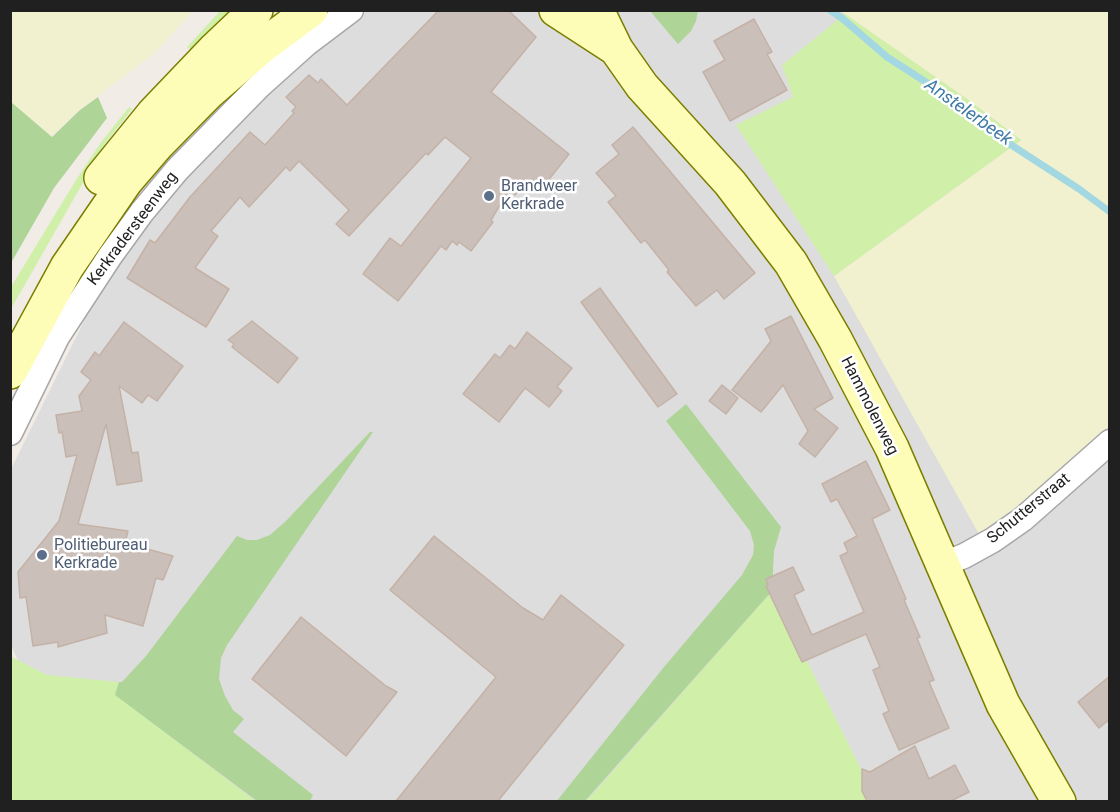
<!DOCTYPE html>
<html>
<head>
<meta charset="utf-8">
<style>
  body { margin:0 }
  #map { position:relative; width:1120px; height:812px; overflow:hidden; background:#f1ede6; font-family:Roboto,sans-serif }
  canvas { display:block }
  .frame { position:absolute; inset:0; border:12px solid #202020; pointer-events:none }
</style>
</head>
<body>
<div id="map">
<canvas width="1120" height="812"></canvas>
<div class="frame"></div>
</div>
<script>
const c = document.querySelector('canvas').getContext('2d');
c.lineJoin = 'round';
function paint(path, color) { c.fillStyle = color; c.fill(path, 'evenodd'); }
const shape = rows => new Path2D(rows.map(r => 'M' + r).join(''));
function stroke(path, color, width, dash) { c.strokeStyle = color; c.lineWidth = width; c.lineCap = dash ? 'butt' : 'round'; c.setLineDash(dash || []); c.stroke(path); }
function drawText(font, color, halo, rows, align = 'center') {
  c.font = font + ' Roboto,sans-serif'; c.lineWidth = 5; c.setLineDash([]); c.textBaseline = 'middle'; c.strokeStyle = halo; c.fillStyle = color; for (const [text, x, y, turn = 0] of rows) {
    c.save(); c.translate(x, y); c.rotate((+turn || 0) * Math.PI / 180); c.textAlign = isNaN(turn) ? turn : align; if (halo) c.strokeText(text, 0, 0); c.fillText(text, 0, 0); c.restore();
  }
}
paint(shape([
  [367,11,1109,11,1109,801,200,801,31,690,11,645,10,471,123,242,254,96]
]), '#dedddd');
paint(shape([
  [11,11,193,11,155,53,79,110,51,136,11,102],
  [840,11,1109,11,1109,427,990,530,979,534,834,276,1021,140,967,99]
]), '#f1f1d0');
paint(shape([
  [220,11,244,11,193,52,187,47],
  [845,14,967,99,1021,140,834,276,736,125,793,97,782,65],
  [129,107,132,109,105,144,11,309,11,287,76,180,102,141],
  [772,591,877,801,585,802,599,787],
  [10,656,47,675,119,682,116,695,254,800,253,801,11,801]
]), '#d0efa9');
paint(shape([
  [650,11,698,11,696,21,691,31,678,44],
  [98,97,107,118,54,188,11,263,11,102,52,137,80,110],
  [686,404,781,527,774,551,772,591,585,801,556,802,664,667,742,575,753,555,754,545,750,531,666,421],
  [370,432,373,432,227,645,221,658,219,679,225,696,233,710,244,719,233,732,313,795,310,801,257,801,115,695,119,682,122,682,146,656,237,536,247,540,257,540,270,535,286,521]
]), '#aed498');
stroke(shape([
  [830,10,843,19,887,57,963,106,999,137,1079,189,1110,212]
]), '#a3d8e2', 7);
const building = shape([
  [439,10,508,10,536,37,491,92,569,154,539,192,532,192,523,185,515,195,509,190,491,220,493,222,471,251,459,242,457,245,452,241,446,250,441,246,398,301,363,274,390,238,401,246,471,158,445,137,428,155,426,153,349,236,336,224,349,210,299,161,290,171,286,167,249,207,240,197,211,231,218,236,195,268,229,289,206,327,127,278,150,240,155,243,190,197,250,132,265,145,294,113,292,111,296,107,286,97,309,75,318,83,321,79,347,105,439,10],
  [754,19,772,52,767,54,787,90,730,121,703,72,725,60,714,41,754,19],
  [633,127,755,273,724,299,717,290,696,306,667,272,669,270,645,240,641,243,608,202,616,196,596,173,619,154,612,145,633,127],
  [600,288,677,394,658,407,581,302,600,288],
  [791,316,833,398,814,409,838,428,815,457,799,444,808,431,783,385,761,412,732,390,771,341,765,329,791,316],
  [252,321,298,358,278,383,232,347,234,344,228,340,252,321],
  [124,322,183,366,157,401,148,395,142,403,119,386,132,453,138,452,142,481,117,485,106,424,78,524,128,531,125,543,173,556,163,580,156,578,143,626,105,615,107,633,58,647,58,642,33,646,26,597,20,598,18,572,59,521,77,455,66,457,62,432,59,433,56,415,82,411,79,396,91,380,81,372,95,352,99,356,124,322],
  [527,332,572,368,557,387,562,391,549,407,525,388,499,422,463,394,495,354,500,358,510,345,515,349,527,332],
  [722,385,738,398,726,414,709,401,722,385],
  [866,461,890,510,872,519,906,599,904,600,920,637,917,638,934,680,929,682,949,728,899,750,883,714,889,711,873,670,880,667,866,634,802,662,766,586,768,585,766,579,793,567,804,590,794,595,812,635,864,612,840,556,848,552,844,543,857,536,837,499,831,502,822,484,866,461],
  [434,536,523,608,543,620,561,595,624,645,498,801,396,801,496,677,390,590,434,536],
  [301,617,386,686,397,692,346,756,252,679,301,617],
  [1110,676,1110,719,1099,728,1078,702,1110,676],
  [915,746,929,779,955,765,969,792,951,801,867,801,862,791,862,769,870,772,915,746]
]);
paint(building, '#cabfb9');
stroke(building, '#c4b2a7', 1.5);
const street = shape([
  [10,433,57,337,110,256,142,212,177,170,258,87,306,44,351,10],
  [941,565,964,556,993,540,1023,519,1110,442]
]);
const secondary = shape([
  [556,10,616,49],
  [597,10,616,49,642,86,730,183,791,263,835,339,892,448,1003,704,1059,802],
  [101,178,153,114,215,49,256,10],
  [10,372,67,267,126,181,157,145,208,93,261,47,311,10]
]);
stroke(street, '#a7a7a7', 27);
stroke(secondary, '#7a7e00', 36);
stroke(street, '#fff', 24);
stroke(secondary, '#fefdb7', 33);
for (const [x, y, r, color] of [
  [489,196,6,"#5c6f8a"],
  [42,555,6,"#5c6f8a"]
]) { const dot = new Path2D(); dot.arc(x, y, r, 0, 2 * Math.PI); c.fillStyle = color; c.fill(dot); stroke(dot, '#fff', 2); }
drawText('16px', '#4e5e75', '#fff', [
  ["Brandweer",501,187],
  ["Kerkrade",501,205],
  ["Politiebureau",54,546],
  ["Kerkrade",54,564]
], 'left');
drawText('16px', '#202020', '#fff', [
  ["Kerkradersteenweg",133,229,-53],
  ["Hammolenweg",869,406,63],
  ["Schutterstraat",1029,509,-39]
]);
drawText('italic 18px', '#3f7ba7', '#fff', [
  ["Anstelerbeek",968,113,35]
]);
</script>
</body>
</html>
